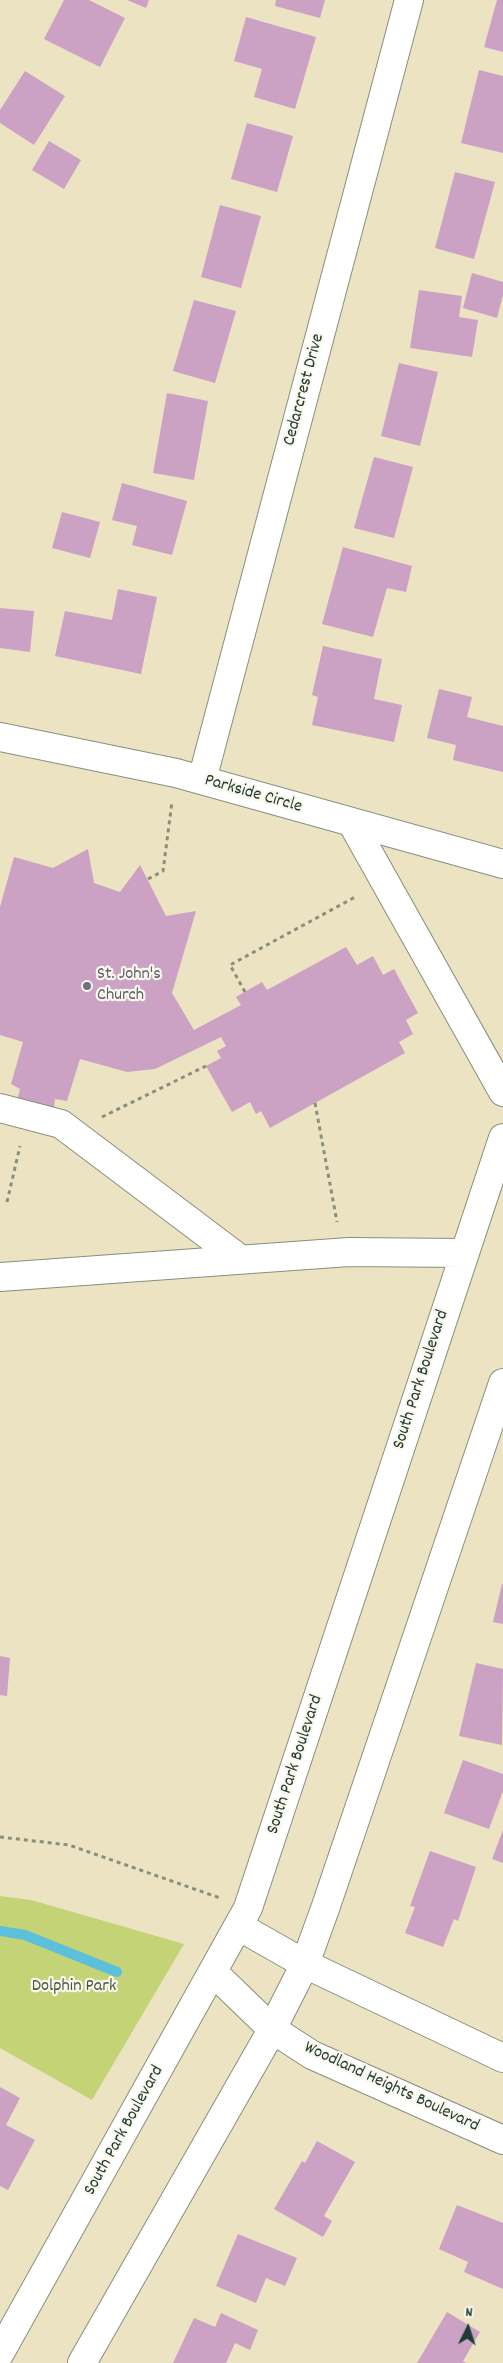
<!DOCTYPE html>
<html>
<head>
<meta charset="utf-8">
<style>
  body { margin:0 }
  #map { position:relative; width:503px; height:2363px; overflow:hidden; background:#ece3c3; font-family:Dekko,sans-serif }
  canvas { display:block }
  .north { position:absolute; left:443px; top:2303px; width:50px; height:50px; -webkit-text-stroke:4px #fbf7ec; paint-order:stroke; rotate:4deg; font-size:14px; font-weight:700; line-height:20px; text-align:center; color:#1f3d34 }
  .north::after { content:''; display:block; margin:auto; width:18px; height:22px; background:#1f3d34; clip-path:polygon(50% 0,100% 100%,50% 72%,0 100%) }
</style>
</head>
<body>
<div id="map">
<canvas width="503" height="2363"></canvas>
<div class="north">N</div>
</div>
<script>
const c = document.querySelector('canvas').getContext('2d');
c.lineJoin = 'round';
function paint(path, color) { c.fillStyle = color; c.fill(path, 'evenodd'); }
const shape = rows => new Path2D(rows.map(r => 'M' + r).join(''));
function stroke(path, color, width, dash) { c.strokeStyle = color; c.lineWidth = width; c.lineCap = dash ? 'butt' : 'round'; c.setLineDash(dash || []); c.stroke(path); }
function drawText(font, color, halo, rows, align = 'center') {
  c.font = font + ' Dekko,sans-serif'; c.lineWidth = 4.5; c.setLineDash([]); c.textBaseline = 'middle'; c.strokeStyle = halo; c.fillStyle = color; for (const [text, x, y, turn = 0] of rows) {
    c.save(); c.translate(x, y); c.rotate((+turn || 0) * Math.PI / 180); c.textAlign = isNaN(turn) ? turn : align; if (halo) c.strokeText(text, 0, 0); c.fillText(text, 0, 0); c.restore();
  }
}
paint(shape([
  [0,1896,31,1900,184,1944,92,2100,0,2048]
]), '#c3d375');
stroke(shape([
  [0,1931,25,1935,117,1972]
]), '#5cc0da', 10);
paint(shape([
  [64,0,89,0,125,18,100,67,44,39],
  [127,0,149,0,146,8],
  [276,0,325,0,320,18,275,6],
  [497,0,503,0,503,52,484,47],
  [246,17,316,37,295,109,254,97,262,69,234,61],
  [479,70,503,76,503,153,461,143],
  [25,71,65,96,34,145,0,123,0,110],
  [247,123,293,136,277,192,231,179],
  [49,141,81,160,64,189,32,170],
  [455,172,495,182,474,259,435,248],
  [220,205,261,216,241,288,201,277],
  [472,273,503,282,503,295,497,318,463,308],
  [419,290,462,296,459,317,478,320,472,357,410,348],
  [194,300,236,311,215,383,173,371],
  [399,363,438,372,420,446,381,436],
  [167,393,208,401,194,480,153,473],
  [374,457,413,467,394,538,354,528],
  [122,483,187,501,172,555,132,545,137,526,112,520],
  [62,512,100,522,90,558,52,548],
  [343,547,412,566,406,592,387,588,373,637,322,624],
  [118,589,157,597,141,674,55,656,65,611,112,620],
  [0,608,34,611,30,652,0,648],
  [323,646,382,659,374,699,402,705,394,742,312,725,318,697,312,695],
  [439,689,472,697,467,717,503,726,503,772,453,760,456,745,427,738],
  [88,849,94,883,120,892,140,865,166,916,196,911,172,993,194,1030,241,1005,236,997,262,982,267,990,346,947,357,965,373,956,383,975,394,969,418,1013,406,1020,413,1034,399,1042,405,1053,270,1128,261,1111,256,1114,250,1102,232,1112,206,1066,221,1058,217,1051,226,1046,221,1037,155,1069,127,1072,80,1059,67,1101,55,1099,53,1115,16,1104,20,1089,11,1084,23,1042,0,1035,0,907,14,857,53,868],
  [502,1584,503,1584,503,1624,493,1622],
  [0,1656,10,1658,7,1696,0,1695],
  [476,1663,503,1669,502,1745,459,1736],
  [463,1760,503,1774,503,1791,489,1829,444,1813],
  [503,1830,503,1863,492,1859],
  [430,1851,476,1867,458,1921,454,1919,443,1947,405,1933,415,1907,410,1906],
  [0,2087,20,2098,6,2125,35,2140,8,2190,0,2186],
  [317,2141,355,2162,324,2216,332,2221,323,2237,274,2209,302,2161,305,2163],
  [457,2205,503,2223,503,2289,464,2272,468,2262,439,2249],
  [238,2234,297,2258,285,2286,266,2278,256,2303,216,2286],
  [447,2312,480,2332,463,2361,466,2363,417,2363],
  [221,2313,258,2330,250,2350,235,2343,226,2363,173,2363,194,2318,215,2327]
]), '#cba1c4');
const minor = shape([
  [0,737,176,773,503,864],
  [202,780,409,0],
  [352,823,503,1092],
  [0,1108,61,1124,240,1259],
  [0,1277,349,1252,464,1253],
  [240,1927,305,1964,503,2058],
  [214,1973,272,2029,312,2055,503,2140],
  [0,2353,248,1908,503,1138],
  [82,2363,268,2037,305,1964,326,1906,503,1383]
]);
stroke(minor, '#86907c', 30);
stroke(shape([
  [148,879,163,871,172,802],
  [245,992,230,965,357,896],
  [315,1103,337,1222],
  [102,1117,206,1066],
  [7,1202,20,1146],
  [0,1837,69,1845,220,1898]
]), '#86907c', 3, [4, 4]);
stroke(minor, '#fff', 28);
for (const [x, y, r, color] of [
  [87,986,5,"#6b7280"]
]) { const dot = new Path2D(); dot.arc(x, y, r, 0, 2 * Math.PI); c.fillStyle = color; c.fill(dot); stroke(dot, '#fbf7ec', 2); }
drawText('18px', '#1f3d34', '#fbf7ec', [
  ["Cedarcrest Drive",305,390,-75],
  ["Parkside Circle",253,795,16],
  ["South Park Boulevard",422,1380,-72],
  ["South Park Boulevard",296,1765,-72],
  ["Woodland Heights Boulevard",391,2088,25],
  ["South Park Boulevard",125,2131,-61]
]);
drawText('18px', '#5b616d', '#fbf7ec', [
  ["St. John's",97,976],
  ["Church",97,997]
], 'left');
drawText('18px', '#405b41', '#fbf7ec', [
  ["Dolphin Park",74,1988]
]);
</script>
</body>
</html>
